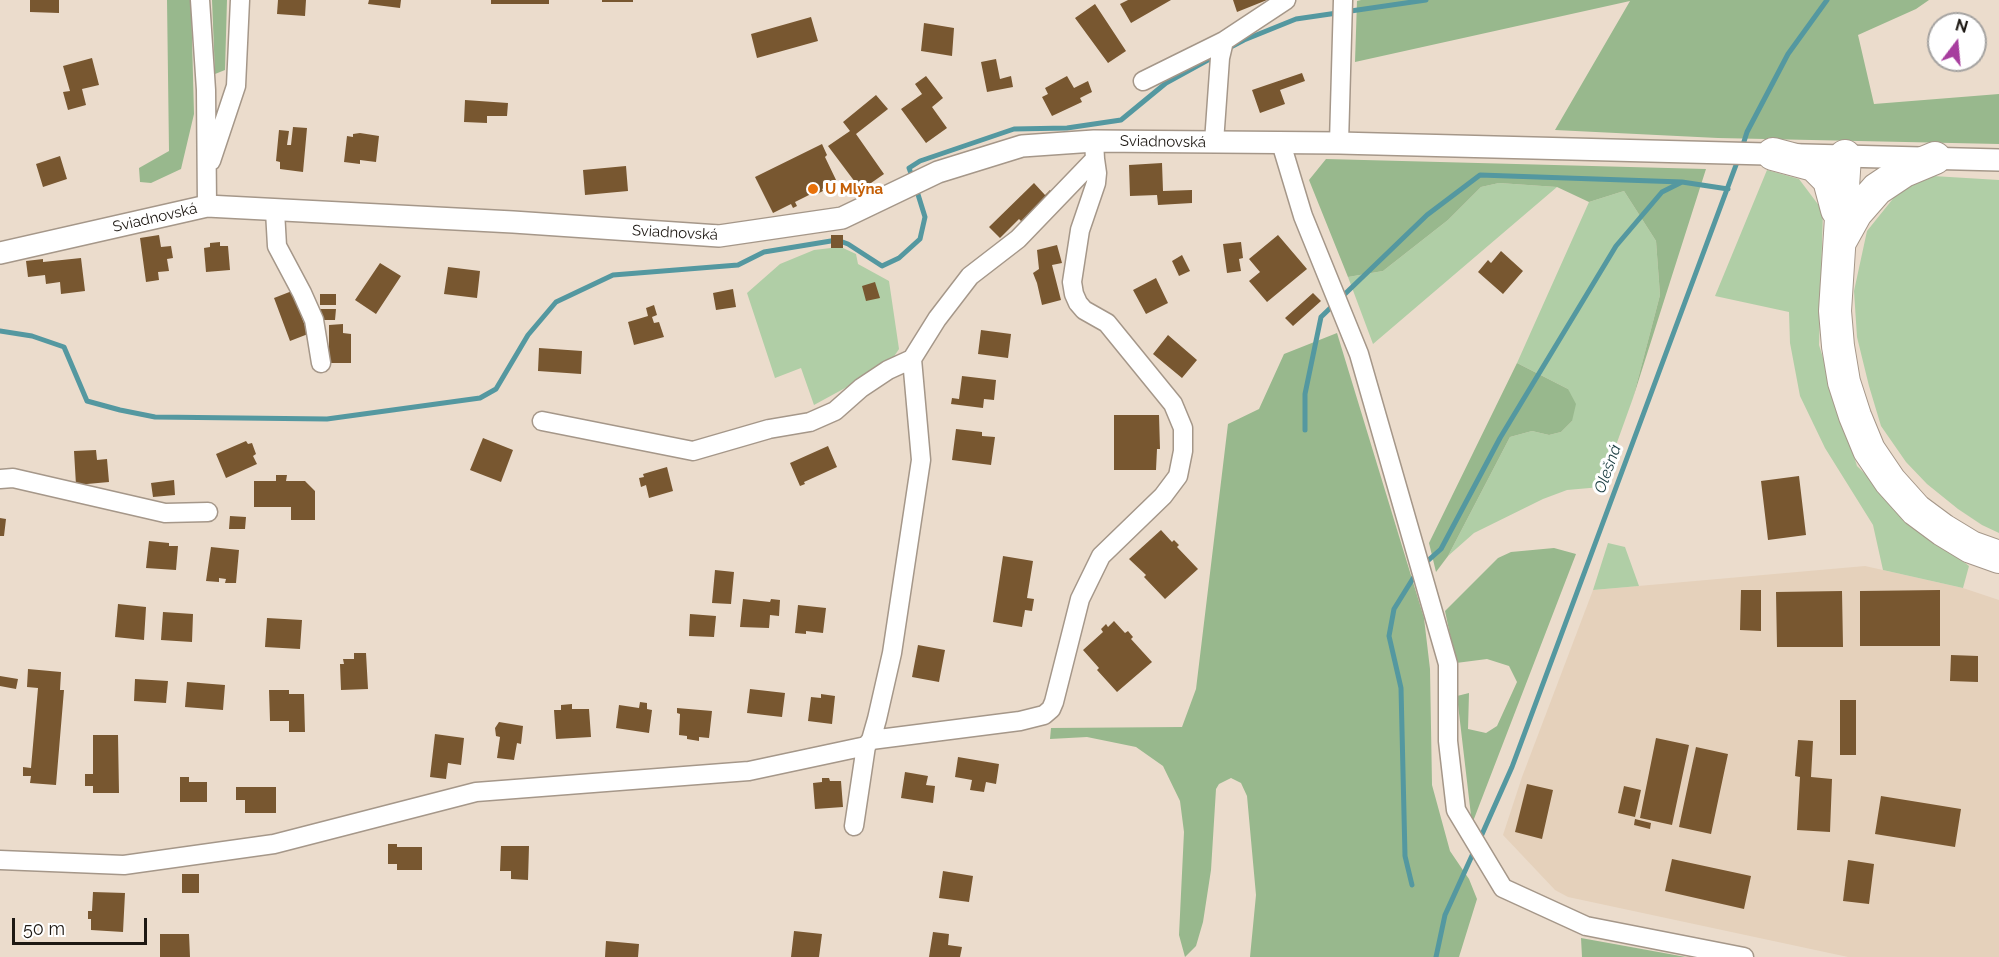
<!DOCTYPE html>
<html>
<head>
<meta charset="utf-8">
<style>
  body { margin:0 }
  #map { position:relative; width:1999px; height:957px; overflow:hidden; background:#ebdccc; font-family:Raleway,sans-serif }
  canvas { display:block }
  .north { position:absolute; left:1927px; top:12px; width:60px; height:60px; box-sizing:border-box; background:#fff; border:2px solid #a5a3a1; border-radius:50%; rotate:16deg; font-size:16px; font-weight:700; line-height:24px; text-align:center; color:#1d1813 }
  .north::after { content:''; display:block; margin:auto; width:21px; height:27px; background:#a73d9e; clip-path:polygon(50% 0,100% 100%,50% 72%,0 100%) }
  .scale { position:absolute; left:12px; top:918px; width:135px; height:27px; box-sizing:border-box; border:3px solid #1d1813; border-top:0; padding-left:8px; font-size:18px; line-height:21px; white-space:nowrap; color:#1d1813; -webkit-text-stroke:4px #fff; paint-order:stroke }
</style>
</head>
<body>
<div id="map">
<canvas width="1999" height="957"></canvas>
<div class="north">N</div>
<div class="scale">50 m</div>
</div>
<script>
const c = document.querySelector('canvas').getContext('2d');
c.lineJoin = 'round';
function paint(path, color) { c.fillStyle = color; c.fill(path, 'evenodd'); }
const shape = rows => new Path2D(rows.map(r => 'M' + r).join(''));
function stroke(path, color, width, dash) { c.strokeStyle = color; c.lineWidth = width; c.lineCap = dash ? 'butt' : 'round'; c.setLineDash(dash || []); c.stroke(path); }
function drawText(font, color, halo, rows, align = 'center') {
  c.font = font + ' Raleway,sans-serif'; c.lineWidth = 6; c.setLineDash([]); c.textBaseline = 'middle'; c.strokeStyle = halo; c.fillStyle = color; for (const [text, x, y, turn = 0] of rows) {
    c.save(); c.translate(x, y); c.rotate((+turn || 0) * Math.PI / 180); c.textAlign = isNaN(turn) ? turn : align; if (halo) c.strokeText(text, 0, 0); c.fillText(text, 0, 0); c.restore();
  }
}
paint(shape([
  [1865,566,1963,588,1999,600,1999,957,1848,957,1568,897,1555,890,1503,835,1522,777,1593,590]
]), '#e5d1bb');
paint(shape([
  [1767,170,1799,179,1823,211,1819,345,1857,466,1924,531,1969,566,1963,588,1883,570,1873,525,1825,448,1800,396,1790,343,1789,312,1715,296],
  [1933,176,1999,180,1999,533,1982,525,1958,509,1927,484,1906,462,1881,426,1869,386,1857,337,1854,291,1867,231,1900,190],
  [1499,183,1557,187,1373,344,1348,277,1383,271,1448,220,1481,187],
  [1624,191,1656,241,1660,295,1633,398,1601,487,1567,490,1543,499,1474,533,1448,556,1510,437,1532,431,1549,435,1561,432,1572,421,1568,389,1517,363,1589,202],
  [831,248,843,248,856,254,858,264,889,281,899,349,889,364,814,405,801,368,775,378,747,293,780,264,814,250],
  [1608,543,1625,547,1639,586,1593,590]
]), '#b0cea6');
paint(shape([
  [167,0,191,0,194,114,181,169,151,183,140,182,139,168,169,151],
  [212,0,227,0,225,70,215,74],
  [1361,0,1929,0,1916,9,1858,35,1874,104,1999,94,1999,144,1718,138,1555,130,1630,1,1355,62,1357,1],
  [1326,159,1706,169,1633,398,1660,295,1656,241,1624,191,1589,202,1557,187,1499,183,1481,187,1448,220,1383,271,1348,277,1309,180],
  [1337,333,1424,618,1430,669,1432,785,1450,851,1469,879,1477,899,1459,957,1250,957,1256,895,1247,796,1241,783,1231,778,1219,784,1216,789,1211,870,1203,922,1196,946,1185,957,1179,935,1184,832,1180,801,1163,766,1136,747,1087,737,1050,739,1051,728,1182,727,1196,689,1228,424,1259,409,1284,354],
  [1517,363,1568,389,1576,404,1572,421,1561,432,1549,435,1532,431,1510,437,1448,556,1436,572,1429,543],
  [1554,548,1576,554,1472,824,1457,696,1469,693,1468,729,1486,733,1497,726,1517,682,1509,666,1487,659,1456,663,1445,611,1498,558,1511,552],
  [1581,938,1686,957,1582,957]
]), '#98b88d');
stroke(shape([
  [1227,49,1244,40,1296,19,1426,0],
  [1742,148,1747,132,1788,54,1827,0],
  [913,179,909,168,920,161,1014,129,1067,128,1121,120,1166,83,1217,55],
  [0,331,32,336,64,347,87,401,120,410,155,417,327,419,480,398,496,389,528,335,556,302,613,275,738,265,764,252,837,240,848,244,882,266,899,258,920,239,925,217,916,188],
  [1305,430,1305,394,1321,317,1427,215,1480,175,1682,182,1728,189],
  [1423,565,1441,549,1500,438,1616,246,1662,192,1682,182],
  [1479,841,1512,767,1739,157],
  [1412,885,1405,856,1401,688,1389,636,1394,609,1417,572],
  [1436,957,1445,915,1475,849]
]), '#5498a0', 5);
paint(shape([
  [30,0,59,0,59,13,30,12],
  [278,0,306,0,305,16,277,14],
  [369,0,401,0,400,8,368,4],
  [491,0,549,0,549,4,491,4],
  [602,0,633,0,633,2,602,2],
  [1128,0,1171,0,1131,23,1120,4],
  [1233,0,1267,0,1237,12],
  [1095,4,1126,51,1108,63,1075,18],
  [811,17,818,41,757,58,751,34],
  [924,23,954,28,952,56,921,51],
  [92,58,99,85,82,89,86,105,68,110,63,92,70,91,63,66],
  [996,59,1000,79,1011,76,1013,87,987,92,981,62],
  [1302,73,1305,81,1280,90,1285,104,1260,113,1252,90],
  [926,76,943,98,932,107,947,128,926,143,901,109,922,94,915,84],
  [1067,76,1074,88,1088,81,1092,92,1080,98,1082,102,1052,116,1042,97,1048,94,1045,88],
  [876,95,888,109,856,134,884,174,861,190,828,146,850,131,843,122],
  [465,100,508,103,507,116,487,116,487,123,464,122],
  [293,127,307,128,303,172,280,169,280,162,276,161,279,130,289,131,287,145,291,145],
  [360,133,379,136,376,162,360,160,360,164,344,162,347,136,353,137,353,134],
  [822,144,827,155,825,157,837,182,822,189,823,191,813,196,811,194,795,202,797,206,793,208,791,204,773,213,755,177],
  [60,156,67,179,43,187,36,164],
  [1162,163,1163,191,1192,190,1192,203,1158,205,1157,195,1130,196,1129,165],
  [626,166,628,191,585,195,583,170],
  [1034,183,1045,195,1050,190,1054,195,1024,224,1019,219,1000,238,989,227],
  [159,235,161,247,171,246,173,258,167,259,169,271,158,272,159,280,146,282,140,238],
  [831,235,843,235,843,248,831,248],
  [1278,235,1307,269,1267,302,1249,281,1260,272,1249,259],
  [220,242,220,246,228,246,230,270,206,272,204,248,210,247,210,243],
  [1241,242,1243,258,1239,259,1241,271,1227,273,1223,244],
  [1057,245,1062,263,1052,265,1061,300,1042,305,1037,283,1033,273,1039,269,1037,250],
  [1501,251,1523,271,1503,294,1478,272,1488,260,1491,263],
  [1182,255,1190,271,1179,276,1172,261],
  [81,258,85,291,61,294,60,282,46,284,45,275,28,277,26,261,43,259,43,262],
  [380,263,401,276,376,314,355,300],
  [448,267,480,271,477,298,444,294],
  [1156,278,1168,303,1146,314,1133,290],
  [875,282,880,298,866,301,862,286],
  [733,289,736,307,716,310,713,293],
  [292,291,308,334,290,341,274,298],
  [1313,293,1321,301,1293,326,1285,318],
  [320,294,336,294,336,305,320,305],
  [654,305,657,315,652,317,654,323,659,322,664,337,634,345,628,322,648,316,646,308],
  [319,309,336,309,335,320,319,320],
  [343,324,343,333,351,334,351,363,329,363,329,325],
  [981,330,1011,334,1008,358,978,354],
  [1168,335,1197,360,1182,378,1153,354],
  [539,348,582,351,581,374,538,371],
  [962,376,996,380,994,400,984,399,983,408,951,404,952,398,959,399],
  [1114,415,1159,415,1160,449,1157,449,1156,470,1114,470],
  [956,429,982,432,982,436,995,437,991,465,952,460],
  [483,438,513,450,501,482,470,470],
  [246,441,248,444,252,443,256,454,253,456,257,464,226,478,216,454],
  [828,446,837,467,804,482,805,484,800,486,790,463],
  [96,450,97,460,107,459,109,482,76,485,74,451],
  [667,467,673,491,649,498,646,485,641,487,639,478,644,477,643,474],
  [276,475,287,475,286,481,305,481,315,491,315,520,291,520,291,507,254,507,254,481,276,481],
  [1799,476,1806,535,1768,540,1761,481],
  [174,480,175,495,153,497,151,483],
  [230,516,246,517,245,529,229,529],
  [0,518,6,519,4,536,0,536],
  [1161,530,1172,542,1174,540,1179,545,1177,547,1198,569,1165,599,1144,577,1146,575,1129,559],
  [149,541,169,543,169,546,178,546,176,570,146,568],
  [211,547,239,550,236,583,225,583,226,579,219,578,219,582,206,581],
  [1003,556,1033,561,1027,598,1034,599,1032,611,1025,610,1022,627,993,622],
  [715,570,734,572,731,604,712,603],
  [1741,590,1761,590,1761,631,1740,630],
  [1940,590,1940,646,1860,646,1860,591],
  [1842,591,1843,647,1777,647,1776,592],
  [743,599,770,602,771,599,780,600,779,616,770,615,769,628,740,627],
  [118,604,146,607,144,640,115,637],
  [798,605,826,608,823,633,806,631,806,634,795,633],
  [163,612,193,614,192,642,161,640],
  [690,614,716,616,714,637,689,636],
  [267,618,302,620,300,649,265,647],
  [1114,621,1125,633,1128,631,1133,637,1131,639,1152,662,1117,692,1097,670,1099,668,1083,650,1103,632,1101,629,1106,624,1108,627],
  [918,645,945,650,939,682,912,677],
  [354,653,366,653,368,689,341,690,340,664,344,664,343,659,354,659],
  [1951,655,1978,656,1978,682,1950,681],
  [28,669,61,672,60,690,64,690,56,785,30,783,31,776,23,776,23,767,31,768,38,688,27,687],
  [0,676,18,679,16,689,0,686],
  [135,679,168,681,166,703,134,701],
  [187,682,225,685,223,710,185,707],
  [750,689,785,693,782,717,747,713],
  [269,690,289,690,289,694,304,694,305,732,289,732,289,721,270,721],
  [821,694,835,696,832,724,808,721,811,697,821,698],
  [1840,700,1856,700,1856,755,1840,755],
  [640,702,647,703,647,709,652,710,649,733,616,728,619,705,639,708],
  [572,704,572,709,589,709,591,737,556,739,554,710,561,710,561,705],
  [677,708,712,711,709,738,699,737,699,741,687,739,687,736,679,735,680,714,677,713],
  [499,722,523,726,521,744,517,743,514,760,497,758,500,737,496,736,495,728],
  [435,734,464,738,461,765,448,763,446,779,430,777],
  [93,735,118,735,119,793,93,793,93,786,85,786,85,774,93,774],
  [1656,738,1689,745,1672,825,1640,818],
  [1798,740,1813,741,1811,777,1832,779,1830,832,1797,830,1800,777,1795,776],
  [1696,747,1728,754,1711,834,1679,827],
  [958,757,999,764,996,784,986,782,984,792,970,790,972,780,955,777],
  [905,772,928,776,926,785,935,786,933,803,901,798],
  [180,777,189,777,189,782,207,782,207,802,180,802],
  [822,778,829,778,830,781,841,781,843,807,815,809,813,783,822,782],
  [1527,784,1553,790,1542,839,1515,832],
  [1624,786,1641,790,1635,817,1618,813],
  [236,787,276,787,276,813,245,813,245,800,236,800],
  [1881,796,1961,809,1955,847,1875,834],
  [1635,819,1651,823,1650,829,1634,825],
  [388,844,397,844,397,847,422,847,422,870,397,870,397,864,388,864],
  [501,846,529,846,528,880,511,879,511,871,500,871],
  [1672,859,1751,876,1744,909,1665,891],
  [1848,860,1874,864,1869,904,1843,901],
  [943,871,973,876,969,902,939,898],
  [182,874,199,874,199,893,182,893],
  [93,892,125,893,123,932,91,930,91,919,88,919,88,911,92,911],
  [794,931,822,934,819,957,791,957],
  [933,932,949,934,948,945,962,947,960,957,929,957],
  [160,934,189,934,190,957,160,957],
  [606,941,639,944,638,957,605,957]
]), '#785730');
const minor = shape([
  [200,0,206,90,207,206],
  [1143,81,1224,41],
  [1214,142,1220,58,1224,41,1286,0],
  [1281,143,1303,216,1359,354,1448,664,1448,741,1456,810,1503,888,1586,926,1744,957],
  [1339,143,1343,0],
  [211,161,236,86,240,0],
  [275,211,277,246,302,293,314,320,321,363],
  [542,421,693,451,769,429,810,422,835,411,861,388,888,370,912,359],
  [0,479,13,478,165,513,208,512],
  [871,740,1020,721,1044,715,1051,709,1054,702,1080,599,1101,556,1163,496,1178,476,1183,451,1183,428,1173,404,1107,323,1084,310,1078,303,1074,294,1072,282,1080,230,1096,183,1097,173,1095,159],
  [854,826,866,746],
  [0,860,124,865,274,844,476,792,749,771,866,746,871,740,877,719,892,653,921,460,912,359,937,319,970,276,1018,239,1095,159,1094,141]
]);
const tertiary = shape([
  [0,253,207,206,513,222,719,236,842,218,938,172,1022,146,1094,141,1339,143,1999,160]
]);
const motorway = shape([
  [1773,154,1814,165,1829,180,1837,210],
  [1845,156,1835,311,1838,346,1844,382,1855,416,1869,450,1890,481,1916,510,1943,530,1971,547,1999,557],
  [1841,240,1856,213,1877,189,1904,171,1935,158]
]);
stroke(minor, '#a59789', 21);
stroke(tertiary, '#a59789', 24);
stroke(motorway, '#a59789', 34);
stroke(minor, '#fff', 18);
stroke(tertiary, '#fff', 21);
stroke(motorway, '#fff', 32);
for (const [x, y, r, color] of [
  [813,189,6,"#e8710a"]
]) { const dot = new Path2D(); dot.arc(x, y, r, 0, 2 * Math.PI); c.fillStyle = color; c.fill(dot); stroke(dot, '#fff', 2); }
drawText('15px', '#1d1813', '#fff', [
  ["Sviadnovská",1163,142,1],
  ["Sviadnovská",155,218,-13],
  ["Sviadnovská",675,233,3]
]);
drawText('bold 15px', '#c56008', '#fff', [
  ["U Mlýna",825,189]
], 'left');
drawText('italic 16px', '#1b3d41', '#fff', [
  ["Olešná",1608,469,-70]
]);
</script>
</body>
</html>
